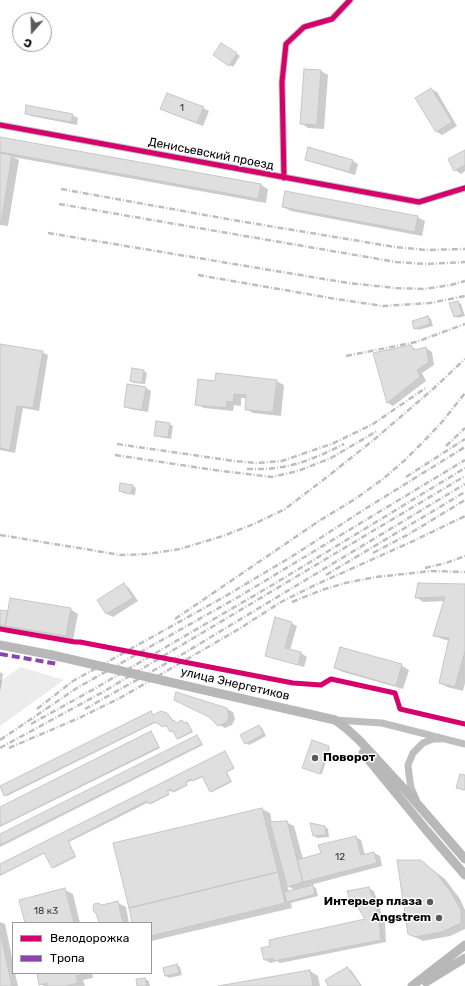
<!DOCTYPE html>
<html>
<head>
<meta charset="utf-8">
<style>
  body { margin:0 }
  #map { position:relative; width:465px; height:986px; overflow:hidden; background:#fff; font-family:Rubik,sans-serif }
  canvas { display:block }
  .legend { position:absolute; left:12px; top:922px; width:140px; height:52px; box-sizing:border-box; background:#fff; border:1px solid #999; margin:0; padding:5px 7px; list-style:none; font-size:12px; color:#000 }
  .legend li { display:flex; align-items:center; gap:8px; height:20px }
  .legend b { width:20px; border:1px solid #999 }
  .north { position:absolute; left:12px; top:12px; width:40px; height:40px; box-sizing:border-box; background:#fff; border:1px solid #999; border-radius:50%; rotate:200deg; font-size:11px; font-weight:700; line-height:16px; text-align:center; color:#000 }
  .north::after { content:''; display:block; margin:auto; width:14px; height:18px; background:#595959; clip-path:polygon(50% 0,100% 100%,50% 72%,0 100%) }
</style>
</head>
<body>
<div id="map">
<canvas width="465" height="986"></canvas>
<ul class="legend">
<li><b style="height:5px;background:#d6006c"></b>Велодорожка</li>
<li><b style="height:5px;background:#8e44ad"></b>Тропа</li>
</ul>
<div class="north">С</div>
</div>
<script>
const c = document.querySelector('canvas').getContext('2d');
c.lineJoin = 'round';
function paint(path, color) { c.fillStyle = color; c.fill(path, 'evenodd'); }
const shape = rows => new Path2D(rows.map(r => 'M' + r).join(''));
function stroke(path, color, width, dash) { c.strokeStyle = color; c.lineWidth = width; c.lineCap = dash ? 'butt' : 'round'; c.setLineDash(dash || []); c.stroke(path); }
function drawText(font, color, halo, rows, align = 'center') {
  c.font = font + ' Rubik,sans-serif'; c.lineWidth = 3; c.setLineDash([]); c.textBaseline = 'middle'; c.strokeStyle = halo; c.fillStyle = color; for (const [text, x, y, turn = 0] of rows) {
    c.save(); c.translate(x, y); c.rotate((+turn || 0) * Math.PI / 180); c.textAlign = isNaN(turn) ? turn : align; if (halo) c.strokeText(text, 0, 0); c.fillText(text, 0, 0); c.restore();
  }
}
paint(shape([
  [21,667,64,680,0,726,0,681]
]), '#ececec');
paint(shape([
  [225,46,240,56,233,67,214,55],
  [321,71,328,75,324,129,308,128,301,123],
  [431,89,437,92,457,126,442,135,437,132],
  [203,108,209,111,203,126,167,112],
  [26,113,72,115,78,118,77,125,31,116],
  [0,138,261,185,268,189,266,203,13,157,19,160,8,226,0,225],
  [465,151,465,171,461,174,455,170],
  [306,159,353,161,358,164,355,175,312,162],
  [283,207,417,217,425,221,422,236,291,211],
  [457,302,461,304,465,316,458,318,454,316],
  [428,317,431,319,433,326,418,330,415,328],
  [0,345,42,352,48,355,39,411,23,408,15,453,0,450],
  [411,346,417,350,426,348,432,352,434,365,422,373,426,381,393,406,388,403,375,353],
  [144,371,147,373,145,384,134,383,131,381],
  [276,381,284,385,281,416,253,413,246,409,247,398,241,398,241,406,234,405,233,411,204,408,196,404,216,382],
  [146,388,151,391,148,412,130,409,125,406],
  [169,424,173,426,171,439,159,437,155,435],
  [133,486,136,488,135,495,123,493,120,491],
  [124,584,129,588,138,601,113,617,107,614,98,600],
  [465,585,465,683,463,691,447,687,440,683,450,641,442,639,434,635,445,601,423,602,416,597],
  [70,609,78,614,73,640,0,627,0,611,7,612],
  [291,623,297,626,290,650,301,653,307,657,304,667,272,658,266,655],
  [401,665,409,670,403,689,343,672,335,668],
  [0,672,3,674,0,692],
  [227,709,233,712,235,719,232,725,225,728,219,725],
  [151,713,154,716,167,714,177,724,182,721,185,724,187,723,193,732,179,739,174,732,171,732,167,725,165,727,157,722,7,796,5,795],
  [259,726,262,728,266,736,249,745,246,743],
  [151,732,160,748,0,827,0,808],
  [197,736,203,745,0,847,0,835],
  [312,741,330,748,322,774,305,768],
  [225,752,234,769,227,772,232,782,212,792,203,777,194,781,193,780,186,783,188,785,175,792,172,790,168,792,169,795,151,804,149,802,69,842,76,857,54,868,45,853,0,876,0,865],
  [262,809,270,813,272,823,286,822,294,826,303,859,322,854,356,837,361,840,365,855,374,853,380,856,382,866,310,885,316,888,318,896,291,903,292,908,151,941,151,923,133,923],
  [287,886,295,890,289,892],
  [325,827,328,829,329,837,317,838,314,836],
  [421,861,445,879,460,899,465,910,465,929,450,936,423,941,409,934],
  [368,888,374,891,385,923,386,942,280,963,277,961,271,963,265,960,366,920,360,909,353,906],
  [65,890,73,894,80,923,26,923],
  [118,903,126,907,129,923,100,923,101,906],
  [0,922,5,924,13,962,13,973,15,973,18,986,0,986],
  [177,965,180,967,182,975,169,978,166,976],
  [347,968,351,970,362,986,329,986],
  [310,971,318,976,320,986,224,986],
  [38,973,92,973,93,978,83,980,85,986,44,986,40,984],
  [145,979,149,981,150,986,138,986]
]), '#0003');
const building = shape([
  [221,43,237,53,229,66,213,55,221,43],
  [304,69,321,70,317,125,300,124,304,69],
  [431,88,452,122,436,132,415,98,431,88],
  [167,93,204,107,197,123,160,109,167,93],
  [26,105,73,114,71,122,25,114,26,105],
  [0,137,261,184,258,199,0,152,0,137],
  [308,147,353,160,349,172,305,160,308,147],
  [465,150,465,165,454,171,448,159,465,150],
  [0,153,12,155,1,223,0,222,0,153],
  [285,191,418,216,415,232,282,207,285,191],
  [458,301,462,314,454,317,449,303,458,301],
  [428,316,430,324,414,329,412,321,428,316],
  [0,344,43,351,33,408,17,406,10,450,0,448,0,344],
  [411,345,414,350,426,347,429,362,417,370,420,377,387,403,373,353,411,345],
  [132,368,144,370,142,383,130,381,132,368],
  [216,373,277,380,273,412,245,410,246,395,234,394,233,402,227,401,226,408,195,405,198,379,215,381,216,373],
  [127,384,146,387,142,410,124,407,127,384],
  [156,421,170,423,168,437,154,436,156,421],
  [120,483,133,485,131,494,119,491,120,483],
  [124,583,133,598,106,614,97,600,124,583],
  [418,583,465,584,465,651,455,687,439,683,449,638,433,636,445,597,415,598,418,583],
  [10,598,71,608,66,636,5,626,10,598],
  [0,610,8,611,5,626,0,625,0,610],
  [275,617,292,622,285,648,301,652,298,665,265,656,275,617],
  [340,647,402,664,396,686,334,668,340,647],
  [176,692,227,708,229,716,227,722,218,726,209,717,174,700,176,692],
  [151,711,153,715,161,711,167,713,173,721,174,720,176,723,182,720,184,723,187,722,192,731,177,739,173,731,170,732,166,725,163,727,155,722,4,796,0,786,151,711],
  [259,725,264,734,245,744,240,735,259,725],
  [151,731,159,747,0,826,0,807,151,731],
  [197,735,202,744,0,845,0,834,197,735],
  [312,740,329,746,320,774,302,768,312,740],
  [225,751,234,768,226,772,231,781,210,792,202,776,192,781,191,779,186,782,187,785,172,792,171,789,167,791,169,794,149,804,147,801,68,841,75,856,52,868,44,853,0,875,0,864,225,751],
  [460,774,465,775,465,790,456,788,460,774],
  [262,808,278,872,129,908,113,843,262,808],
  [287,821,303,882,287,887,270,822,287,821],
  [310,823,325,826,326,835,313,836,310,823],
  [356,836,361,855,374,852,377,863,303,882,297,860,321,853,318,845,356,836],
  [397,860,421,860,437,874,452,894,461,910,461,923,442,932,415,937,408,934,397,860],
  [278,872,285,903,151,936,151,923,132,923,129,908,278,872],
  [313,885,315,894,287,902,284,892,313,885],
  [369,887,379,919,381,940,274,961,273,958,264,960,261,948,270,946,269,940,365,919,357,906,352,907,347,891,369,887],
  [65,888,74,923,25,923,19,900,65,888],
  [118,901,123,923,99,923,96,913,94,912,93,906,94,904,98,903,102,905,118,901],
  [0,931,12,986,0,986,0,931],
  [177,964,179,973,165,976,163,968,177,964],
  [347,967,361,986,328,986,325,980,347,967],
  [310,970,313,986,218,986,310,970],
  [37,973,86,973,86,974,76,976,78,983,66,986,47,986,47,983,39,985,37,973],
  [145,978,147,986,137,986,136,979,145,978]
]);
paint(building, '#dfdfdf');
stroke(building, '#c7c7c7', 1);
stroke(shape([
  [0,125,419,202,465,188],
  [284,178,282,82,286,44,304,27,332,19,350,0],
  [335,720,382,723,465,744],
  [416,799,411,788,409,775,408,765,413,753,423,743,433,739,441,739]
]), '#bebebe', 7);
stroke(shape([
  [0,645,52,655],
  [165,681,335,720,347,729,360,741,407,792,465,859],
  [363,753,427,831,465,875],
  [426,982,465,958],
  [412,986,465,945]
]), '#b8b8b8', 9);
stroke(shape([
  [61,189,233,220,395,247,426,250,465,249],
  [59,204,396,262,426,264,465,262],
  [48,233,348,283,396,288,424,289,451,285,465,281],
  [198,275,336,299,383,306,430,303,465,296],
  [346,356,416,342,465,324],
  [117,444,234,461,257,463,282,461,334,443,373,424,427,387],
  [446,446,465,428],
  [115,455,214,470,272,477,298,471,331,458,377,431],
  [247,469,266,469,283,467,300,463,321,455,344,444],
  [406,477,465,439],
  [0,535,121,555,148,554,180,549,223,536,254,524,285,509,327,477,376,438,433,389,465,359],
  [373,553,409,534,465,500],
  [425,568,446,563,465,556],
  [326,575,465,492],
  [292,602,322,590,345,583,376,577,431,571,465,572],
  [175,619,319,521,355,499,383,479,405,460,424,441,442,422,465,393],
  [37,709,73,681,224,597,291,557,365,509,465,447],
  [85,709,181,655,465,484],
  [31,724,94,689,274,584,465,468],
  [0,740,77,688,240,596,465,460],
  [0,748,103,692,465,476],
  [9,748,79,718,120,698,239,629,281,602,313,586,409,543,465,516]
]), '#bebebe', 2.5, [6, 2, 1, 2]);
stroke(shape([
  [52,655,165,681]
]), '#b8b8b8', 9);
stroke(shape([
  [0,654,58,664]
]), '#8e44ad', 4, [8, 4]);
stroke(shape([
  [0,125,419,202,465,188],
  [284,178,282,82,286,44,304,27,332,19,350,0],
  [0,629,75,642,80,642,293,683,321,685,331,679,395,693,400,709,465,724]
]), '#d6006c', 5);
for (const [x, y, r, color] of [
  [315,758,4,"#595959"],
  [430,902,4,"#595959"],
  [439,918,4,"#595959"]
]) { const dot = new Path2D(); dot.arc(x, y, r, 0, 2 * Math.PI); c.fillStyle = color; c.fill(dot); stroke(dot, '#fff', 1.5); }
drawText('10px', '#383838', null, [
  ["1",182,108],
  ["12",340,857],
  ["18 к3",46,911]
]);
drawText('12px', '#000', '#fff', [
  ["Денисьевский проезд",211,154,11],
  ["улица Энергетиков",235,684,13]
]);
drawText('bold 12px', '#000', '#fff', [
  ["Поворот",323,758,"left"],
  ["Интерьер плаза",422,902],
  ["Angstrem",431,918]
], 'right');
</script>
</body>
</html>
